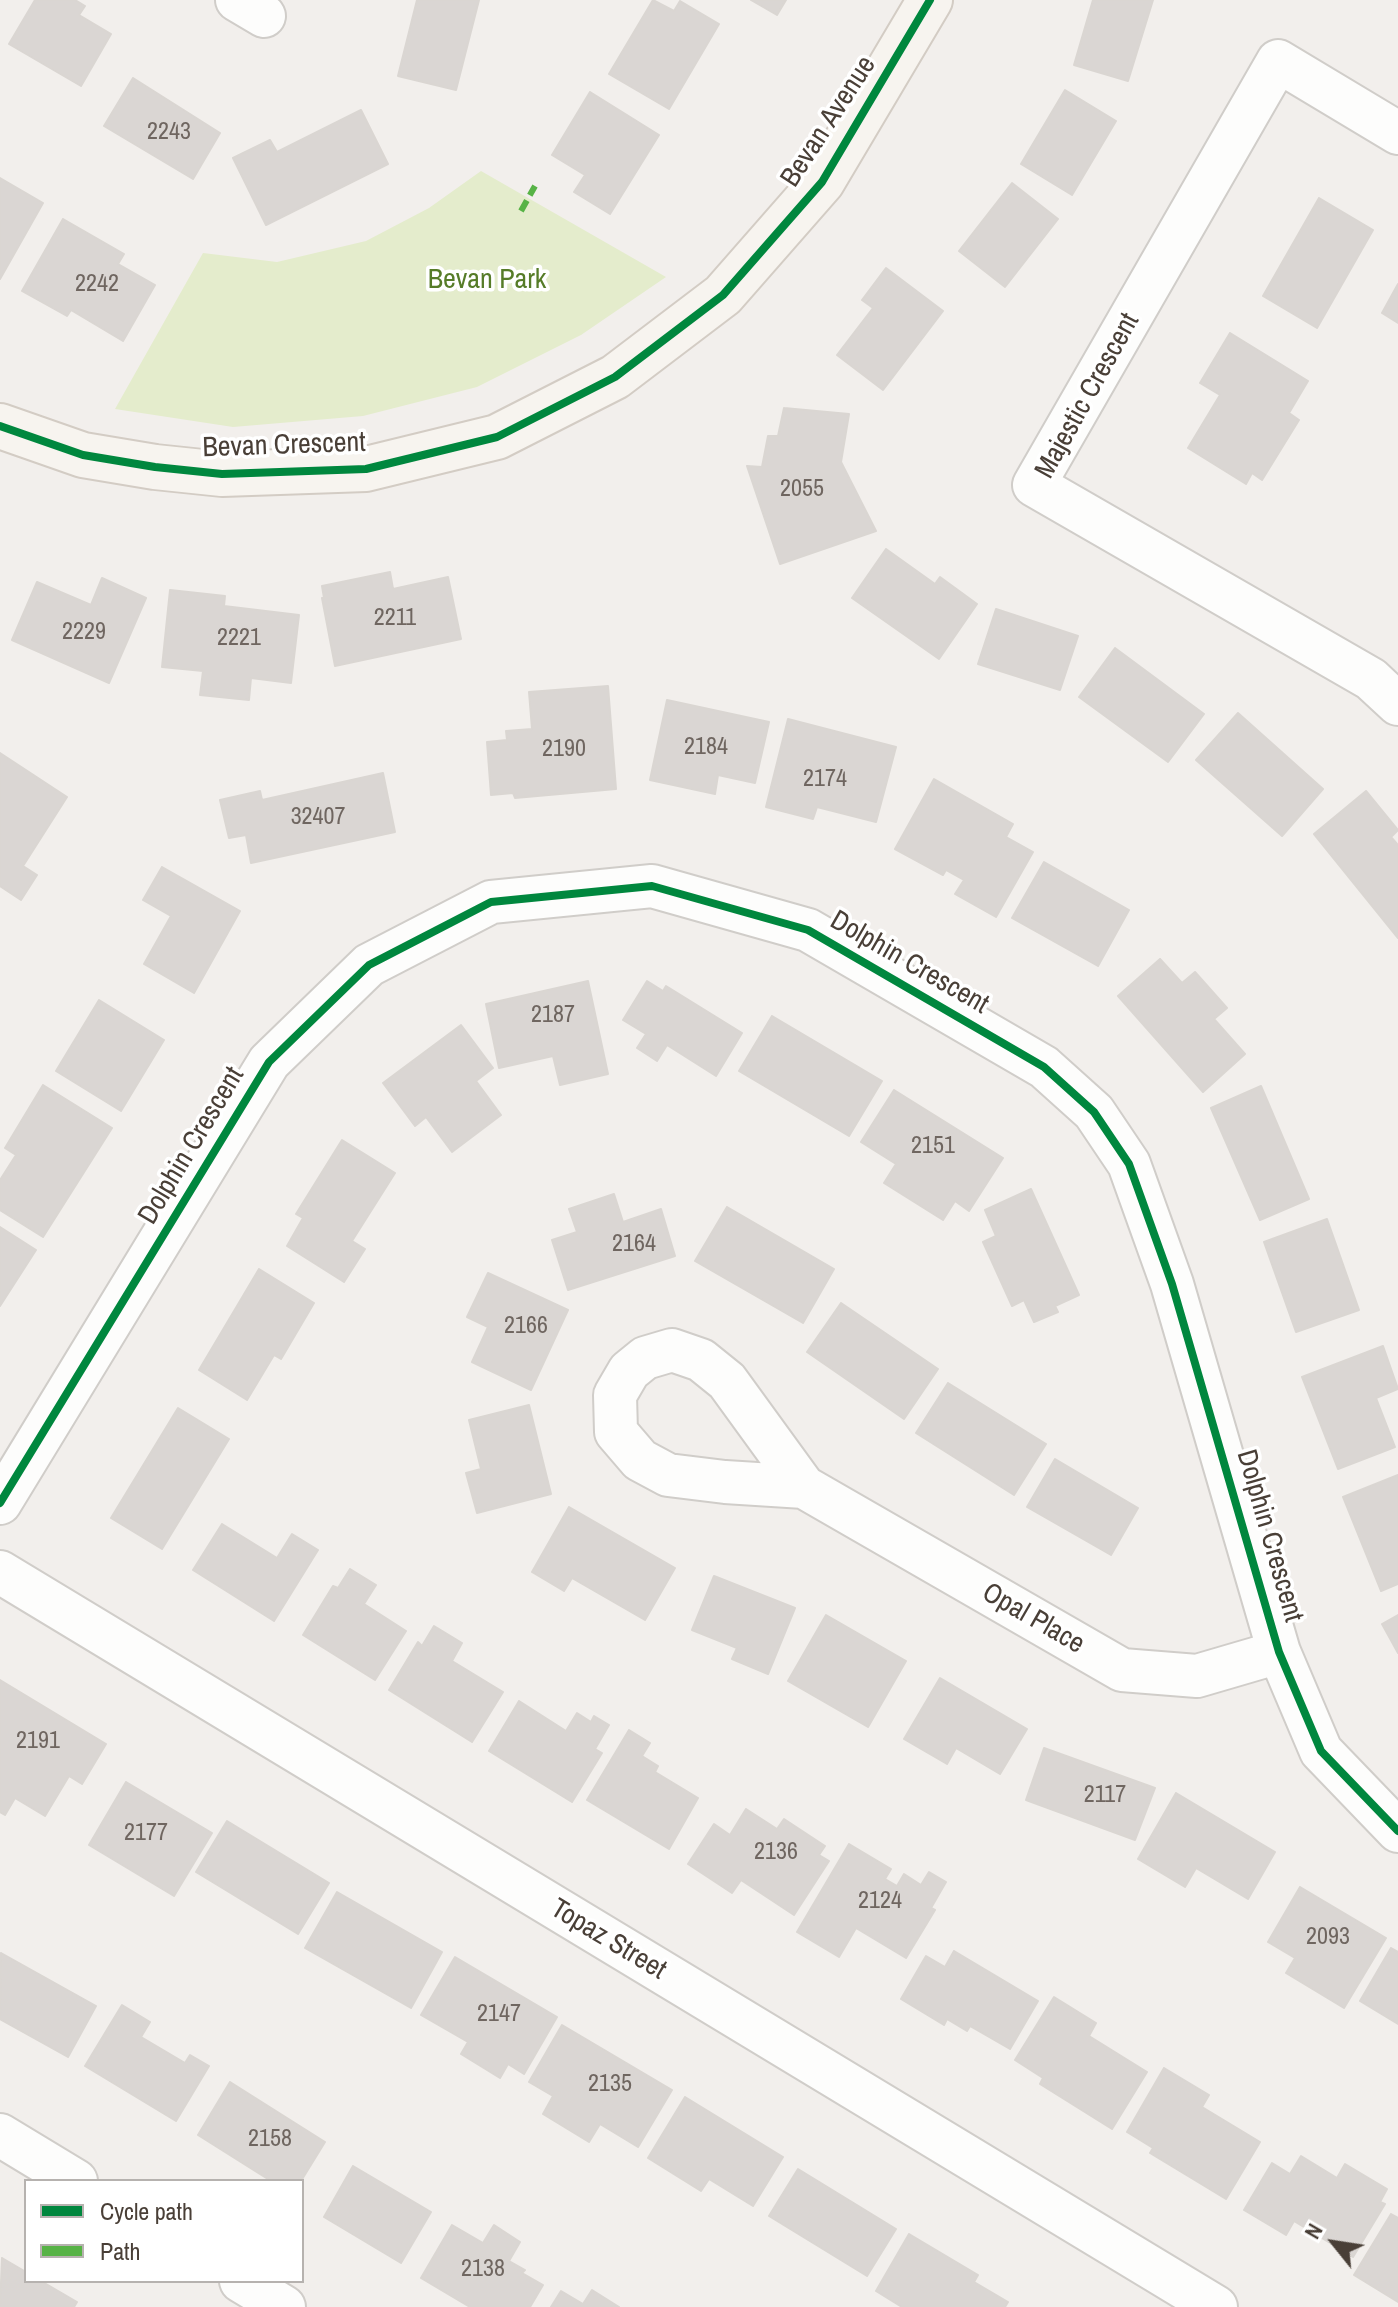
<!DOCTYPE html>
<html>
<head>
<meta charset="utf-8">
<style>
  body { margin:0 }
  #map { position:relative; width:1398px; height:2307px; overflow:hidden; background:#f2efec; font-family:"Archivo Narrow",sans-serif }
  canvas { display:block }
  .legend { position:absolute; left:24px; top:2179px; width:280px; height:104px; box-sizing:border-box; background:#fff; border:2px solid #b6b2af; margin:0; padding:10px 14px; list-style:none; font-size:24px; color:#493f37 }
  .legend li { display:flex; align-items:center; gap:16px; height:40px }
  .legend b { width:40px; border:2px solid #b6b2af }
  .north { position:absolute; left:1294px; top:2203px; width:80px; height:80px; -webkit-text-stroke:6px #fff; paint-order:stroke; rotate:300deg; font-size:22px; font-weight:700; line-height:32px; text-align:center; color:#493f37 }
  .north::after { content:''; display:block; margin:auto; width:28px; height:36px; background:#493f37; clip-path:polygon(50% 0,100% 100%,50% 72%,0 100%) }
</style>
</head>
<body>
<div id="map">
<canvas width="1398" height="2307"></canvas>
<ul class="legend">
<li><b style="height:10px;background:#00873e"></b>Cycle path</li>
<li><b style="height:10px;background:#57b346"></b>Path</li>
</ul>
<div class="north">N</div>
</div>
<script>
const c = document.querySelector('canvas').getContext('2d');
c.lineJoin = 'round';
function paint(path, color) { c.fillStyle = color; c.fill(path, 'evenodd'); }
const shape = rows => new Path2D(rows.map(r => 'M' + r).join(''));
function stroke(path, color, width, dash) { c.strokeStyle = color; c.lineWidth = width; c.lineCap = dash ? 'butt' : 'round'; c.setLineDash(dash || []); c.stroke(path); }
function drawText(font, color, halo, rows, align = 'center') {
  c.font = font + ' "Archivo Narrow",sans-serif'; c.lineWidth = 7; c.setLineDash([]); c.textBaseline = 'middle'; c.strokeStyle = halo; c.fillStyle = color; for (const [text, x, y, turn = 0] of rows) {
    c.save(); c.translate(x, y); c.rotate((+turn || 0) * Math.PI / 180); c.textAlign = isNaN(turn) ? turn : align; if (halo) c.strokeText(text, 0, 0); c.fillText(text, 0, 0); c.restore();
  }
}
paint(shape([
  [481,171,666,277,581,335,477,387,363,416,233,427,115,409,203,253,277,262,366,241,429,208]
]), '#e4eccc');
const building = shape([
  [35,0,75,0,85,6,79,15,111,34,81,86,9,44,35,0],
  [417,0,479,0,456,90,398,76,417,0],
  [653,0,674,11,680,1,719,24,669,109,609,74,653,0],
  [751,0,786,0,777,15,751,0],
  [1093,0,1153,0,1128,81,1074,65,1093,0],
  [133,78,220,133,193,179,104,126,133,78],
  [1065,90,1116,121,1072,195,1021,164,1065,90],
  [590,92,659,135,610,214,574,192,585,175,552,155,590,92],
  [361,110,388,164,266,225,233,158,270,140,277,152,361,110],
  [0,178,43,203,0,279,0,178],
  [1012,183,1058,219,1005,287,959,251,1012,183],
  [1319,198,1373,230,1317,328,1263,296,1319,198],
  [63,219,124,254,118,264,155,285,123,341,71,310,67,316,22,291,63,219],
  [886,268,943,311,883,390,837,355,873,308,862,300,886,268],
  [1398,284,1398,323,1382,313,1398,284],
  [1230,333,1308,381,1289,413,1299,420,1262,480,1252,473,1246,484,1188,448,1220,395,1200,383,1230,333],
  [784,408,849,414,841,462,876,531,780,564,747,466,762,467,768,436,778,436,784,408],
  [886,549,935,584,940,577,977,604,939,659,852,598,886,549],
  [390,572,393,589,448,577,461,639,335,666,322,598,324,598,322,586,390,572],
  [102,578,146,598,109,683,12,640,37,582,91,605,102,578],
  [170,590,225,596,224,606,299,615,291,683,251,678,249,700,200,695,203,671,162,667,170,590],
  [996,609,1078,636,1060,690,978,664,996,609],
  [1115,648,1204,714,1168,762,1079,697,1115,648],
  [608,686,616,789,515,798,513,793,491,795,487,742,507,740,506,731,532,729,529,692,608,686],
  [667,700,769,722,755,783,718,775,715,794,650,780,667,700],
  [1238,713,1323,789,1282,836,1196,760,1238,713],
  [788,719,896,747,876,822,817,807,813,819,766,807,788,719],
  [0,753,67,797,23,866,37,875,21,900,0,886,0,753],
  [383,773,395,832,251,863,246,835,229,838,220,800,260,791,262,800,383,773],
  [934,779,1013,824,1006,837,1033,852,996,917,955,894,964,880,946,870,943,875,895,849,934,779],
  [1366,791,1398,830,1391,837,1398,845,1398,938,1314,834,1366,791],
  [1044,862,1129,910,1098,966,1012,918,1044,862],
  [162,867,240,911,194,993,144,964,171,916,143,900,162,867],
  [1160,959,1182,983,1195,972,1227,1008,1214,1019,1245,1054,1203,1092,1118,996,1160,959],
  [588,981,608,1074,560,1085,553,1056,499,1068,486,1004,588,981],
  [647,981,663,991,666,986,742,1033,716,1076,667,1045,657,1061,637,1048,646,1034,623,1020,647,981],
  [99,1000,164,1040,121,1111,56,1071,99,1000],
  [772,1016,882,1081,849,1136,739,1071,772,1016],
  [461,1025,493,1068,476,1081,501,1115,452,1152,426,1117,415,1126,383,1083,461,1025],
  [43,1085,112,1128,43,1237,0,1210,0,1180,16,1155,5,1148,43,1085],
  [1261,1086,1309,1199,1260,1220,1211,1108,1261,1086],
  [894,1090,1003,1158,969,1211,955,1201,943,1220,884,1183,896,1164,861,1142,894,1090],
  [342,1140,395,1173,352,1241,365,1249,344,1282,287,1246,303,1218,296,1214,342,1140],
  [1031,1189,1079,1295,1055,1306,1058,1312,1034,1322,1024,1300,1012,1306,983,1242,996,1236,985,1210,1031,1189],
  [614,1194,623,1222,661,1209,675,1256,568,1290,552,1240,577,1232,569,1209,614,1194],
  [727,1207,834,1269,803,1323,695,1261,727,1207],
  [1327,1219,1359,1310,1296,1332,1264,1242,1327,1219],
  [0,1227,36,1250,0,1306,0,1227],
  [259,1269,314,1303,281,1359,274,1355,247,1400,199,1370,259,1269],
  [488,1273,568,1310,531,1390,472,1362,488,1327,467,1317,488,1273],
  [841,1303,938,1369,904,1419,807,1352,841,1303],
  [1383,1346,1398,1389,1376,1398,1395,1447,1338,1469,1302,1377,1383,1346],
  [948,1383,1046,1444,1014,1495,916,1433,948,1383],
  [529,1405,551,1494,477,1513,466,1473,481,1469,469,1420,529,1405],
  [178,1408,229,1439,162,1549,111,1518,178,1408],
  [1055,1459,1138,1508,1111,1555,1027,1507,1055,1459],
  [1398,1475,1398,1584,1381,1591,1343,1497,1398,1475],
  [569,1507,675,1568,645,1620,572,1578,564,1591,532,1572,569,1507],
  [222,1524,277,1558,292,1534,318,1550,274,1621,193,1570,222,1524],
  [350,1569,376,1585,364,1604,406,1631,375,1680,303,1635,333,1586,338,1588,350,1569],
  [714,1576,795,1608,768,1674,732,1659,737,1648,692,1630,714,1576],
  [826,1615,906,1661,868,1727,788,1681,826,1615],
  [1398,1615,1398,1653,1382,1624,1398,1615],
  [434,1626,462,1643,452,1661,503,1692,472,1742,389,1690,418,1642,422,1646,434,1626],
  [940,1678,1027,1729,1000,1774,956,1748,947,1764,904,1739,940,1678],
  [0,1680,106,1744,82,1784,69,1776,45,1816,15,1798,5,1815,0,1812,0,1680],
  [519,1701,566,1731,577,1713,591,1722,594,1716,609,1725,595,1749,602,1753,572,1802,489,1751,519,1701],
  [629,1730,650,1743,642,1756,658,1766,655,1772,698,1798,669,1849,587,1800,629,1730],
  [1044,1748,1155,1788,1135,1840,1026,1800,1044,1748],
  [126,1782,212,1833,174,1896,89,1845,126,1782],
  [1176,1793,1275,1852,1248,1899,1196,1868,1185,1887,1138,1859,1176,1793],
  [746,1809,777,1829,784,1819,825,1846,819,1855,829,1861,794,1915,741,1880,732,1893,688,1864,714,1824,730,1835,746,1809],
  [227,1821,329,1883,298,1934,196,1872,227,1821],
  [849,1844,891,1869,885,1879,897,1886,904,1874,921,1885,929,1872,946,1882,931,1908,935,1910,906,1958,856,1928,839,1957,797,1932,849,1844],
  [1300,1887,1386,1938,1344,2008,1286,1973,1295,1958,1268,1942,1300,1887],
  [337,1892,442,1952,411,2008,305,1948,337,1892],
  [1391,1948,1398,1952,1398,2024,1360,2001,1391,1948],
  [954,1951,1038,2001,1010,2049,970,2026,967,2031,947,2019,944,2025,901,1999,926,1956,945,1967,954,1951],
  [1,1953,96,2006,68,2057,0,2019,1,1953],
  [455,1957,557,2017,524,2074,508,2064,500,2078,461,2054,468,2042,421,2015,455,1957],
  [1054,1997,1096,2023,1089,2036,1147,2072,1112,2129,1040,2084,1043,2078,1015,2060,1054,1997],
  [122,2005,150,2022,141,2037,185,2063,190,2055,209,2066,176,2121,85,2066,122,2005],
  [562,2025,672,2090,638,2147,600,2124,589,2142,543,2114,553,2096,529,2082,562,2025],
  [1164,2068,1209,2095,1202,2107,1260,2142,1226,2199,1150,2153,1153,2148,1127,2132,1164,2068],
  [230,2082,325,2142,301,2181,271,2181,198,2135,230,2082],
  [685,2097,783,2157,753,2206,709,2179,701,2191,648,2158,685,2097],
  [1301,2156,1337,2178,1345,2164,1387,2189,1380,2202,1385,2204,1353,2257,1294,2221,1286,2235,1244,2210,1272,2163,1290,2174,1301,2156],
  [353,2166,431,2212,401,2263,324,2217,353,2166],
  [798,2169,896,2229,867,2276,769,2216,798,2169],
  [1391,2214,1398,2218,1398,2302,1354,2275,1391,2214],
  [452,2225,483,2243,494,2225,520,2242,509,2261,525,2270,522,2273,543,2285,530,2307,470,2307,421,2278,452,2225],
  [909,2234,978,2275,974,2282,1008,2302,1005,2307,902,2307,876,2291,909,2234],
  [2,2258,26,2272,26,2281,41,2281,77,2302,74,2307,0,2307,2,2258],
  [592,2290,619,2307,551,2307,561,2291,583,2304,592,2290]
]);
paint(building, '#dad6d3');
stroke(building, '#dad6d2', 2);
const street = shape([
  [237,0,264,16],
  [1398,133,1278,61,1034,485,1371,679,1398,704],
  [804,1487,725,1482,668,1475,640,1460,616,1432,615,1395,629,1371,645,1358,672,1350,701,1360,727,1381,804,1487,1122,1670,1197,1676,1279,1652],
  [0,1503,269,1062,369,965,491,902,652,886,808,930,1044,1067,1094,1112,1129,1164,1172,1284,1279,1652,1321,1751,1398,1831],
  [0,1572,1216,2307],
  [0,2135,76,2181],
  [241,2281,284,2307]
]);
const secondary = shape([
  [0,426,83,455,155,467,222,474,366,469,497,437,615,377,723,295,822,182,930,0]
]);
stroke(street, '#d0cdc9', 46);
stroke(secondary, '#d3ccc4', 48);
stroke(street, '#fdfdfc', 42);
stroke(secondary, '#f7f4ef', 44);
stroke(shape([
  [521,211,535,186]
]), '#57b346', 6, [12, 6]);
stroke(shape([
  [0,426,83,455,155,467,222,474,366,469,497,437,615,377,723,295,822,182,930,0],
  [0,1503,269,1062,369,965,491,902,652,886,808,930,1044,1067,1094,1112,1129,1164,1172,1284,1279,1652,1321,1751,1398,1831]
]), '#00873e', 8);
drawText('24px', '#6f6660', null, [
  ["2243",169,133],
  ["2242",97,285],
  ["2055",802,490],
  ["2211",395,619],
  ["2229",84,633],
  ["2221",239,639],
  ["2184",706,748],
  ["2190",564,750],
  ["2174",825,780],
  ["32407",318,818],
  ["2187",553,1016],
  ["2151",933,1147],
  ["2164",634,1245],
  ["2166",526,1327],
  ["2191",38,1742],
  ["2117",1105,1796],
  ["2177",146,1834],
  ["2136",776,1853],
  ["2124",880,1902],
  ["2093",1328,1938],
  ["2147",499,2015],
  ["2135",610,2085],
  ["2158",270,2140],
  ["2138",483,2270]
]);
drawText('28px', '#493f37', '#fff', [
  ["Bevan Avenue",829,122,-57],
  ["Majestic Crescent",1088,396,-61],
  ["Bevan Crescent",284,446,-2],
  ["Dolphin Crescent",909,963,30],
  ["Dolphin Crescent",192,1146,-59],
  ["Dolphin Crescent",1269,1536,74],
  ["Opal Place",1033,1619,30],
  ["Topaz Street",608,1940,31]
]);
drawText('28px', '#567c28', '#fff', [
  ["Bevan Park",487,280]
]);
</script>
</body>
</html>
